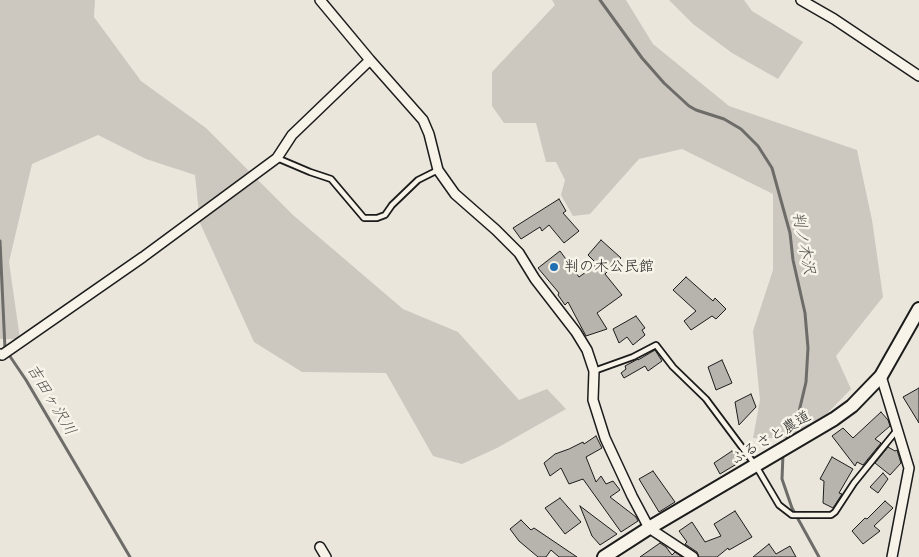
<!DOCTYPE html>
<html>
<head>
<meta charset="utf-8">
<style>
  body { margin:0 }
  canvas { display:block; background:#eae6dc }
</style>
</head>
<body>
<canvas width="919" height="557"></canvas>
<script>
const c = document.querySelector('canvas').getContext('2d');
c.lineJoin = 'round';
function paint(path, color) { c.fillStyle = color; c.fill(path, 'evenodd'); }
const shape = rows => new Path2D(rows.map(r => 'M' + r).join(''));
function stroke(path, color, width, dash) { c.strokeStyle = color; c.lineWidth = width; c.lineCap = dash ? 'butt' : 'round'; c.setLineDash(dash || []); c.stroke(path); }
function drawText(font, color, halo, rows, align = 'center') {
  c.font = font + ' "Shantell Sans","Klee One",sans-serif'; c.lineWidth = 5; c.setLineDash([]); c.textBaseline = 'middle'; c.strokeStyle = halo; c.fillStyle = color; for (const [text, x, y, turn = 0] of rows) {
    c.save(); c.translate(x, y); c.rotate((+turn || 0) * Math.PI / 180); c.textAlign = isNaN(turn) ? turn : align; if (halo) c.strokeText(text, 0, 0); c.fillText(text, 0, 0); c.restore();
  }
}
paint(shape([
  [0,0,95,0,94,17,141,81,206,128,293,215,403,309,458,332,519,400,547,389,566,409,497,448,462,464,433,456,386,373,302,372,254,342,200,223,195,175,146,159,98,135,32,164,9,262,20,339,0,339],
  [552,0,626,0,653,44,729,106,857,150,872,220,883,297,836,356,851,389,803,438,753,438,760,400,753,331,773,270,773,194,682,149,639,159,590,214,573,216,561,195,565,180,556,162,546,162,536,123,504,123,492,106,492,72,555,5],
  [669,0,744,0,752,11,803,42,778,79,732,53,693,24]
]), '#ccc8c0');
stroke(shape([
  [600,0,642,58,664,83,689,106,696,110,724,119,741,129,758,146,772,168,790,233,793,260,805,313,808,348,806,382,798,416,785,443],
  [0,241,5,349,26,380,130,557],
  [783,454,782,479,792,508,819,557]
]), '#6d6c68', 3);
const building = shape([
  [559,199,566,211,563,213,579,231,564,243,549,225,542,231,540,227,521,239,513,228,559,199],
  [601,240,621,258,605,274,622,295,597,313,607,329,586,336,568,302,565,305,558,295,559,293,538,268,560,251,579,277,597,264,588,255,601,240],
  [686,277,713,301,715,298,726,309,716,319,712,316,691,330,684,321,696,311,673,290,686,277],
  [636,316,645,328,642,330,645,335,633,345,627,337,619,343,613,329,636,316],
  [655,350,662,361,648,371,645,366,624,378,621,373,626,369,625,366,638,359,638,360,655,350],
  [722,360,732,383,716,390,708,367,722,360],
  [919,388,919,423,903,397,919,388],
  [751,394,756,407,739,425,735,402,751,394],
  [881,412,888,420,890,426,875,439,881,443,863,465,857,462,855,466,832,436,843,428,853,438,881,412],
  [596,436,602,448,586,457,596,482,601,476,606,484,613,481,620,490,610,497,636,517,638,521,621,532,583,479,569,484,561,468,550,476,544,463,555,454,569,449,583,442,584,444,596,436],
  [888,447,895,451,897,450,901,463,890,475,875,463,888,447],
  [732,451,740,462,720,474,714,463,732,451],
  [832,457,853,469,839,493,842,494,833,508,823,503,824,481,820,479,832,457],
  [653,471,675,502,659,512,639,479,653,471],
  [883,473,888,479,878,493,870,487,883,473],
  [560,498,581,522,565,534,545,508,560,498],
  [885,501,893,508,874,526,880,531,863,544,852,531,865,518,867,519,885,501],
  [580,506,617,534,600,545,592,536,580,506],
  [735,511,752,537,729,550,728,548,717,557,699,557,697,552,685,544,687,542,679,531,692,522,705,542,721,536,714,524,735,511],
  [521,520,531,530,534,528,577,557,559,557,551,550,546,557,538,557,519,541,510,529,521,520],
  [660,543,666,547,672,555,675,552,682,557,640,557,660,543],
  [769,544,776,554,790,546,796,557,753,557,769,544]
]);
paint(building, '#b6b4ac');
stroke(building, '#1c1c1c', 1);
const lane = shape([
  [277,158,310,172,331,179,364,218,377,218,385,215,392,205,418,180,438,170],
  [594,371,633,357,656,345,673,367,706,399,756,466,779,505,792,515,831,515,835,512,854,483,897,430]
]);
const street = shape([
  [320,0,370,60,423,120,429,134,438,170,455,194,496,230,519,253,535,279,576,332,587,350,594,371,593,400,605,438,632,496,649,528,693,557],
  [801,0,834,19,919,76],
  [0,354,2,355,143,257,277,158,292,135,370,60],
  [881,376,909,468,892,557],
  [320,547,326,557]
]);
const secondary = shape([
  [604,557,649,528,834,419,852,406,881,376,919,309]
]);
stroke(lane, '#1c1c1c', 8);
stroke(street, '#1c1c1c', 12);
stroke(secondary, '#1c1c1c', 16);
stroke(lane, '#f7f3e8', 4.5);
stroke(street, '#f7f3e8', 9);
stroke(secondary, '#f7f3e8', 12);
for (const [x, y, r, color] of [
  [554,267,5,"#1f6fb2"]
]) { const dot = new Path2D(); dot.arc(x, y, r, 0, 2 * Math.PI); c.fillStyle = color; c.fill(dot); stroke(dot, '#f7f3e8', 2); }
drawText('15px', '#1c1c1c', '#f7f3e8', [
  ["判の木公民館",564,267]
], 'left');
drawText('15px', '#1c1c1c', '#f7f3e8', [
  ["ふるさと農道",771,438,-31]
]);
drawText('italic 16px', '#52514e', '#f7f3e8', [
  ["判ノ木沢",803,243,79],
  ["吉田ヶ沢川",51,400,59]
]);
</script>
</body>
</html>
